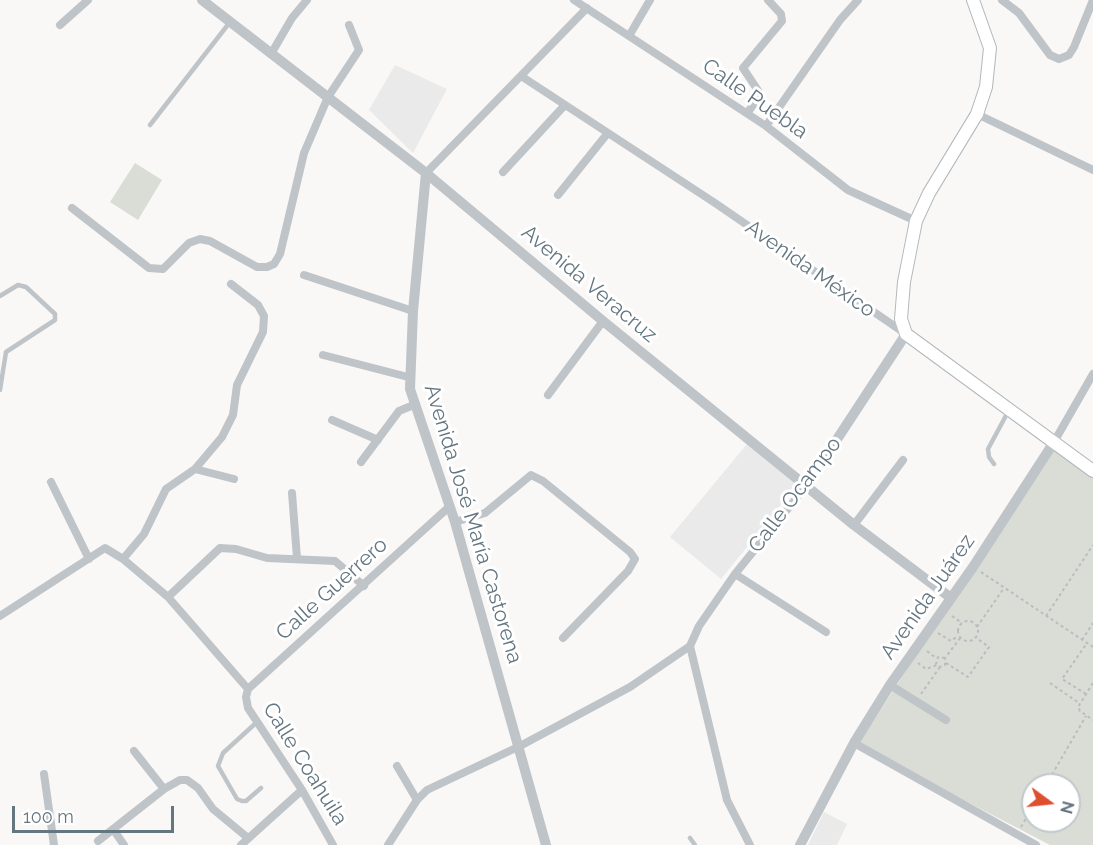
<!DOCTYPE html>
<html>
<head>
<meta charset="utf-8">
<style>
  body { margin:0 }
  #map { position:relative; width:1093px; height:845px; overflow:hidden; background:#f9f8f6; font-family:Raleway,sans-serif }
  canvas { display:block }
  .north { position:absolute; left:1021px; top:773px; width:60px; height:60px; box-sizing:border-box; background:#fff; border:2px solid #c1c8cc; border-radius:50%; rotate:105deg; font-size:16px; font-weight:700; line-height:24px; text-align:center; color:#647680 }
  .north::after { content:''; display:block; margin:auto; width:21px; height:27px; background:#de4f30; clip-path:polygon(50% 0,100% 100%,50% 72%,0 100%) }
  .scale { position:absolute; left:12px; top:806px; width:162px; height:27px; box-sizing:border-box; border:3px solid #647680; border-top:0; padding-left:8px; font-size:18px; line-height:21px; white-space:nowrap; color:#647680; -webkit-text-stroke:4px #fff; paint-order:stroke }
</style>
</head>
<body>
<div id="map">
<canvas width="1093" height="845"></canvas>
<div class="north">N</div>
<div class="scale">100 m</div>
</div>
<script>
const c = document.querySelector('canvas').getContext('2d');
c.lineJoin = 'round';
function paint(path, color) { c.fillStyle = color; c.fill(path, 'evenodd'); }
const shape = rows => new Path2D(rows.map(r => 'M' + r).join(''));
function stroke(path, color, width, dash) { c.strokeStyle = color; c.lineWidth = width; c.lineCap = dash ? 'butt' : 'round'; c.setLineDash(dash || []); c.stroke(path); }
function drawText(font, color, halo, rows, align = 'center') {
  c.font = font + ' Raleway,sans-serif'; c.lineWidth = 6; c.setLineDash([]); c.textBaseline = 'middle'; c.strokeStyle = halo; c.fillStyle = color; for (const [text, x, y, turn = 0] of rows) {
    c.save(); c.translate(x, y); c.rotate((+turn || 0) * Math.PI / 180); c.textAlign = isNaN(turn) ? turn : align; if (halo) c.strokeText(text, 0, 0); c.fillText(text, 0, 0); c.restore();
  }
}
paint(shape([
  [395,65,447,89,413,153,369,110],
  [747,444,797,485,721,579,670,537],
  [824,812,847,824,837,845,808,845]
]), '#e9eae9');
paint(shape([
  [135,163,162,180,138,220,110,202],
  [1054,442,1093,470,1093,845,1050,845,858,745],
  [1033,785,1069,785,1069,821,1033,821]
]), '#d9ddd5');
const secondary = shape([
  [973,0,990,48,986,87,977,114,929,193,916,221,904,282,901,319,906,334,1093,471]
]);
stroke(secondary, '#b2b8bc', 14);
stroke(shape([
  [981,572,1093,647],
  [952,616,962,623],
  [1046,616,1093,545],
  '958 631a10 10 0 1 1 20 0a10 10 0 1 1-20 0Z',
  [977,627,1004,588],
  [938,633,951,641,958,636],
  [1082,640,1093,623],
  [927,651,936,658],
  [945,658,938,657,936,664,940,667,945,665,945,658,961,637],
  [918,663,926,669,937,665],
  [946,663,968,677,989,647,975,637],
  [1050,683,1079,703],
  [1093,683,1078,707,1080,711,1093,720],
  [921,694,940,667],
  [1086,694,1062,679,1087,643],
  [1046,785,1086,716],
  [1021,827,1033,806]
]), '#babdc0', 2, [3, 3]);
stroke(shape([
  [150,125,230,22],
  [0,296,18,285,26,287,55,314,55,320,6,352,0,390],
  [994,464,989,457,988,449,1009,410],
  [257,722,223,753,218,766,237,799,242,801,246,801,261,788],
  [690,838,695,845]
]), '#bfc4c8', 4.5);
stroke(shape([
  [574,0,766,126,848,190,916,221],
  [1002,0,1019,13,1050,55,1059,59,1069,55,1074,47,1093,0],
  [60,25,88,0],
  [629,36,650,0],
  [271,54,292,18,307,0],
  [521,76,715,203,906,334],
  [747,113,761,95,743,68,782,21,781,14,768,0],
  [977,114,1093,170],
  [766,126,840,20,858,0],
  [503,172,564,106],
  [426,173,587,8],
  [558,195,607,134],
  [72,208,149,268,163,269,189,243,200,239,210,241,257,267,267,267,274,264,280,254,304,153,328,97,359,50,349,25],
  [304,275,413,311],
  [323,355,408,377],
  [548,395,603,321],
  [332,420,378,440],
  [1054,442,1093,374],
  [361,462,399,411,416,404],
  [195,469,234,479],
  [51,482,89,559],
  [292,493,297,558],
  [455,522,485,513,531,475,543,481,630,552,635,559,628,571,563,638],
  [854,525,903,460],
  [123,559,144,534,166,489,195,469,222,437,233,415,237,385,263,332,264,316,258,305,231,284],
  [735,574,826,632],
  [168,597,220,548,236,549,267,558,335,561,364,586],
  [0,616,105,548,123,559,168,597,248,689],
  [690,646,727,800,750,845],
  [890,685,946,720],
  [854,743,1036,845],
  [134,751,164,789],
  [397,766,417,800],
  [44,774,54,845],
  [113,829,124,845],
  [98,841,164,789,180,780,187,780,198,788,213,809,248,838],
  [241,845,302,790],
  [333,845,302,790,248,708,246,697,248,689,450,506],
  [388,845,417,800,427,790,520,746,630,687,690,646,699,626,735,574,807,485]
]), '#bfc4c8', 8);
stroke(shape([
  [202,0,426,173,603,321,854,525,951,598],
  [426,173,413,311,410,389,455,522,546,845],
  [807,485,906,334],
  [800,845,854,743,890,685,973,567,1054,442]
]), '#bfc4c8', 10);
stroke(secondary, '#fff', 12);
drawText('21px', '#647680', '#fff', [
  ["Calle Puebla",755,99,35],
  ["Avenida México",810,269,35],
  ["Avenida Veracruz",589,284,40],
  ["Calle Ocampo",795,495,-53],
  ["Avenida José María Castorena",473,524,73],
  ["Calle Guerrero",332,589,-42],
  ["Avenida Juárez",928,597,-55],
  ["Calle Coahuila",305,764,58]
]);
</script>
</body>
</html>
